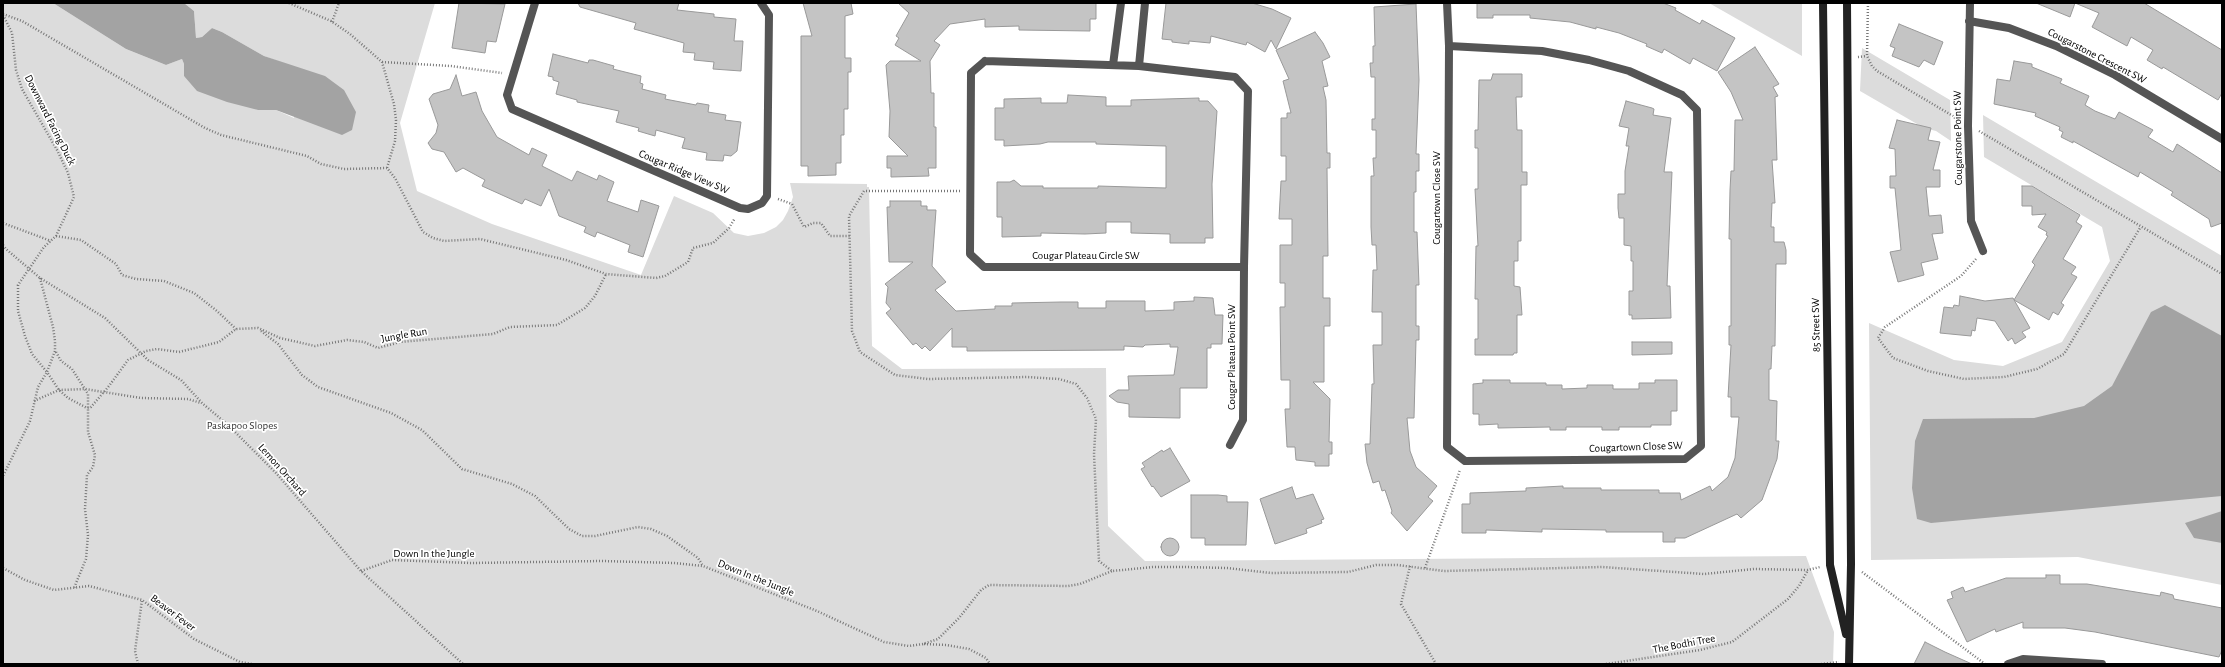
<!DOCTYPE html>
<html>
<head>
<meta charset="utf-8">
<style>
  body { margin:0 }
  #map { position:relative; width:2225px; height:667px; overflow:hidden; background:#fff; font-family:"Alegreya Sans",sans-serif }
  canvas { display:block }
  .frame { position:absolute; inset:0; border:4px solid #000; pointer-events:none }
</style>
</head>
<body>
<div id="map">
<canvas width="2225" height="667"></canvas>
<div class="frame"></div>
</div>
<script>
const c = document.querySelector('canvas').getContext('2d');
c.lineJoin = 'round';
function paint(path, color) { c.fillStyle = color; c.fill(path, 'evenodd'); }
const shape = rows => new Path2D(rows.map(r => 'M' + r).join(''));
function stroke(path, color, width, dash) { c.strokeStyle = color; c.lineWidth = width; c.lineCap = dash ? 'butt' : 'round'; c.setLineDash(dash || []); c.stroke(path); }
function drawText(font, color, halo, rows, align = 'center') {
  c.font = font + ' "Alegreya Sans",sans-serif'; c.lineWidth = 3.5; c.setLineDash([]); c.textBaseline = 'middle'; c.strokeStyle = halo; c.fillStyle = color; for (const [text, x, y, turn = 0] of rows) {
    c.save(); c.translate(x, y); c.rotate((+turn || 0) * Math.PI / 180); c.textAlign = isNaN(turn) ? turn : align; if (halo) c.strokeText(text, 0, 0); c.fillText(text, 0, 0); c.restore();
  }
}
paint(shape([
  [3,3,53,3,126,49,166,65,182,59,184,64,184,76,258,110,276,110,294,118,294,67,264,56,222,32,212,28,202,37,196,38,194,11,184,3,435,3,400,123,417,191,492,224,641,275,674,196,713,213,734,233,748,236,764,233,776,227,783,220,788,211,793,197,790,183,867,184,867,187,869,187,872,346,902,369,1106,368,1108,526,1145,561,1806,556,1834,632,1833,664,3,664],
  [1709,3,1802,3,1802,56],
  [1862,48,1950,100,1951,141,1936,131,1924,128,1860,91],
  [1983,115,2222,256,2222,585,2078,557,1871,560,1869,323,1954,360,2003,366,2062,342,2110,261,2102,227,1984,157]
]), '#dcdcdc');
paint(shape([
  [53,3,184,3,194,11,196,38,202,37,212,28,222,32,264,56,325,76,344,90,356,112,352,130,342,135,276,110,258,110,227,102,197,91,184,76,184,64,182,59,166,65,126,49],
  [2165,305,2222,336,2222,496,1931,523,1917,519,1912,488,1915,441,1923,419,2034,418,2084,406,2112,386,2151,312],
  [2222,511,2222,543,2194,538,2185,523]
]), '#a3a3a3');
const building = shape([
  [459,3,505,4,496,42,487,41,485,53,452,48,459,3],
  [578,3,679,3,677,10,714,14,714,17,736,19,734,41,743,41,741,71,713,69,714,62,694,60,695,53,683,52,684,43,634,29,636,23,580,7,578,3],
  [803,3,851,3,853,14,845,16,845,58,851,58,851,72,848,72,848,109,844,109,844,135,841,135,841,163,836,163,836,175,808,176,808,166,801,166,801,36,812,36,803,3],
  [898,3,1096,3,1096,19,1090,19,1090,31,1019,30,1019,26,985,27,985,19,950,24,934,41,940,45,930,61,931,93,934,93,934,127,936,127,936,168,928,168,929,176,891,177,891,168,887,168,887,156,908,156,889,137,890,111,886,65,890,61,921,61,895,45,899,38,896,36,909,13,898,3],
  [1166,3,1252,3,1272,9,1291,18,1276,49,1271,40,1265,52,1247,42,1246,45,1211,36,1210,43,1189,41,1189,44,1172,42,1172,40,1162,39,1166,3],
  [1477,3,1663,3,1676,8,1675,10,1700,24,1702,20,1735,38,1717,71,1693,58,1690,64,1664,49,1662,53,1646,46,1647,44,1619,33,1596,27,1596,29,1570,22,1530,18,1530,15,1493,15,1493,18,1477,18,1477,3],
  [2036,3,2075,3,2070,17,2036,3],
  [2075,3,2144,3,2222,50,2222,93,2218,100,2163,67,2162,69,2147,60,2153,50,2131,37,2127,46,2092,27,2099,13,2075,3],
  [1416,4,1419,80,1416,154,1419,154,1419,171,1416,171,1416,192,1414,192,1414,232,1417,232,1419,285,1416,285,1416,326,1419,326,1419,340,1416,340,1414,418,1407,418,1410,451,1416,467,1437,486,1428,497,1433,501,1407,531,1391,513,1392,511,1385,490,1382,491,1379,481,1373,483,1367,463,1365,444,1370,444,1372,384,1374,384,1373,345,1382,345,1382,312,1372,312,1373,270,1377,270,1376,245,1372,245,1371,227,1371,176,1374,176,1373,158,1376,158,1376,130,1372,130,1372,119,1375,119,1375,77,1371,77,1370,63,1373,63,1373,46,1375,46,1374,7,1416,4],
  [1899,24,1943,42,1934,65,1924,60,1919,67,1892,56,1895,48,1890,46,1899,24],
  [1315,32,1323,43,1330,57,1322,61,1328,86,1323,87,1326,100,1327,153,1330,153,1330,168,1327,168,1328,256,1323,256,1323,298,1330,298,1330,326,1324,326,1324,382,1313,382,1330,399,1329,442,1332,442,1332,454,1329,454,1329,466,1315,466,1315,462,1296,460,1295,447,1287,447,1285,409,1290,409,1290,380,1281,380,1280,307,1285,307,1285,283,1280,283,1280,245,1292,245,1292,219,1279,219,1281,181,1286,181,1286,156,1281,156,1281,118,1287,118,1287,113,1291,113,1283,81,1289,79,1276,50,1315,32],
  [1755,47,1779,84,1773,87,1778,96,1775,97,1777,160,1772,160,1775,203,1772,203,1771,227,1774,227,1774,242,1784,242,1786,250,1786,264,1776,264,1775,346,1772,346,1771,369,1769,369,1769,400,1777,401,1776,441,1779,441,1777,459,1762,500,1741,518,1737,514,1685,538,1675,538,1675,542,1663,542,1663,532,1606,532,1606,530,1542,529,1542,532,1486,530,1486,533,1462,533,1462,504,1470,504,1470,493,1526,491,1526,488,1563,486,1563,488,1601,488,1601,490,1659,490,1659,493,1680,493,1681,500,1710,486,1712,491,1728,477,1735,458,1739,417,1731,417,1731,397,1728,397,1731,345,1729,345,1729,326,1731,326,1731,239,1729,239,1730,190,1731,171,1734,171,1735,120,1743,120,1731,92,1718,72,1755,47],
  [553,54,588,63,589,60,593,60,614,66,613,69,641,76,640,83,643,84,642,89,666,95,665,99,696,105,697,103,709,105,708,112,726,115,725,120,741,122,737,151,731,156,724,155,723,161,706,160,707,153,682,148,685,138,656,130,655,136,638,131,639,128,616,122,619,111,577,102,577,100,556,94,559,82,553,80,553,77,548,76,553,54],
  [2014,61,2032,64,2032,67,2062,79,2060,83,2089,96,2085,105,2095,111,2115,119,2119,112,2153,130,2148,137,2173,152,2177,144,2222,173,2222,223,2211,227,2209,219,2171,195,2173,192,2140,172,2138,177,2073,141,2073,143,2061,137,2063,132,2059,130,2060,127,2035,116,2036,113,1994,104,1997,79,2010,81,2014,61],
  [1493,74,1522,74,1522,97,1516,97,1517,130,1522,130,1522,172,1527,172,1527,185,1521,185,1521,241,1518,241,1518,261,1514,261,1514,286,1520,287,1522,315,1517,315,1517,353,1514,353,1513,355,1475,355,1475,339,1478,339,1478,299,1475,299,1476,246,1478,246,1475,189,1478,189,1478,148,1475,148,1475,130,1478,130,1479,80,1491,80,1493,74],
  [456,75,462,96,476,92,482,111,497,137,529,155,532,148,547,155,542,166,572,181,577,171,597,180,599,175,614,182,607,201,638,212,641,200,659,206,643,257,628,252,630,245,597,232,595,237,584,232,586,227,559,216,549,189,541,206,525,199,522,204,482,186,485,180,463,168,456,172,444,152,432,149,428,143,436,133,438,125,429,99,433,94,450,89,456,75],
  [1068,95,1106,97,1106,106,1131,106,1131,100,1199,98,1199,101,1208,101,1217,111,1212,184,1213,238,1205,238,1205,243,1170,243,1170,234,1131,233,1131,222,1106,222,1106,233,1085,234,1041,233,1041,236,1002,237,1002,217,997,217,997,182,1010,182,1014,180,1021,186,1043,186,1043,188,1098,188,1098,186,1166,188,1166,146,1096,144,1096,142,1048,142,1040,144,1004,146,1004,140,995,140,995,108,1004,108,1004,99,1041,98,1041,103,1067,103,1068,95],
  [1626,101,1652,108,1654,109,1653,115,1671,118,1664,172,1672,172,1667,286,1670,286,1671,318,1632,319,1632,315,1629,315,1629,291,1633,291,1633,261,1631,261,1631,246,1624,245,1624,218,1619,218,1618,208,1618,194,1625,194,1625,171,1629,146,1626,146,1629,128,1619,126,1626,101],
  [1897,120,1931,128,1928,140,1940,142,1933,170,1940,170,1940,187,1926,187,1929,216,1941,215,1943,233,1932,234,1938,259,1921,263,1924,275,1898,282,1890,252,1901,250,1895,188,1890,188,1890,176,1896,176,1895,149,1889,148,1897,120],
  [2022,186,2032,186,2080,215,2076,222,2082,226,2063,259,2076,267,2071,274,2077,277,2061,303,2064,305,2058,315,2053,312,2049,320,2014,300,2035,265,2032,262,2048,236,2046,235,2047,232,2038,227,2046,214,2032,215,2032,206,2022,206,2022,186],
  [890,201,921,201,921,206,927,206,927,210,936,210,932,266,946,282,935,290,956,311,995,309,995,306,1012,306,1012,303,1061,302,1078,302,1078,308,1106,308,1106,301,1145,301,1145,311,1174,310,1174,302,1194,301,1194,297,1213,298,1215,315,1223,315,1222,344,1211,344,1211,348,1207,348,1207,388,1180,388,1180,418,1129,417,1129,404,1117,402,1109,396,1118,390,1129,390,1128,376,1174,375,1178,347,1170,347,1170,344,1145,345,1143,347,1124,346,1124,350,967,351,967,347,952,347,952,328,930,351,925,346,922,349,916,343,913,345,886,313,891,309,886,303,888,287,885,284,913,262,889,262,887,207,890,207,890,201],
  [1960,296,1985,301,2013,298,2030,328,2022,332,2026,337,2015,344,2012,338,2008,341,1995,321,1977,318,1975,331,1972,330,1971,336,1940,333,1944,307,1953,308,1954,305,1959,306,1960,296],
  [1632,342,1672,342,1672,354,1632,355,1632,342],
  [1483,380,1510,380,1510,383,1546,383,1546,385,1562,385,1562,389,1587,388,1587,385,1613,385,1613,389,1639,389,1639,383,1655,383,1655,380,1677,380,1677,411,1671,411,1671,425,1651,425,1651,427,1619,427,1619,430,1602,430,1602,427,1566,427,1566,430,1550,430,1550,427,1498,428,1498,424,1479,425,1479,414,1473,414,1473,384,1483,383,1483,380],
  [1170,448,1190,481,1161,497,1153,486,1152,487,1141,469,1145,467,1142,463,1162,450,1163,452,1170,448],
  [1292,487,1296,499,1313,494,1324,519,1321,520,1322,523,1306,529,1307,533,1275,544,1260,499,1292,487],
  [1191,495,1218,495,1227,496,1227,502,1248,502,1246,545,1205,545,1205,538,1191,538,1191,495],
  '1161 547a9 9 0 1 1 18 0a9 9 0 1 1-18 0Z',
  [2046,575,2060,575,2060,584,2087,584,2160,596,2161,592,2173,595,2174,599,2222,608,2222,650,2219,657,2095,632,2065,628,2023,628,2023,622,1996,632,1995,629,1967,642,1947,600,1953,598,1951,592,1963,587,1965,592,2006,578,2046,578,2046,575],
  [1925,642,1945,652,1972,664,1914,664,1925,642]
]);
paint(building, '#c4c4c4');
stroke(building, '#999', 1);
stroke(shape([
  [289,3,331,21,350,34,382,62,394,104,396,120,395,141,387,168],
  [1868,3,1867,56,1872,66,1877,71,1958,119],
  [3,14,22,21,205,128,221,135,307,156,321,164,344,169,387,168,395,178,423,232,433,238,444,241,480,239,566,260,606,274,656,278,665,276,688,262,693,248,713,243,729,228,735,218],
  [3,15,12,33,16,70,22,89,57,150,68,173,74,197,56,236,44,247,18,285,18,311,25,336,32,354,47,372,38,387,30,421,3,476],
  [332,22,339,3],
  [1858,57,1867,56],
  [382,62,451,66,502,73],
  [1979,131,2222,274],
  [960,191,864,191,849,216,852,331,860,352,895,375,928,379,1027,377,1059,379,1076,384,1087,398,1096,419,1094,454,1099,561,1112,571,1153,567,1185,567,1227,568,1271,573,1348,572,1376,565,1397,565,1444,571,1602,567,1704,574,1754,569,1808,570,1820,567],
  [778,199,792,204,804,227,813,223,821,223,830,236,850,236],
  [3,223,51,241],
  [56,236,81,240,116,264,122,275,136,279,164,281,194,293,217,311,236,329],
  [3,245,6,249,40,278,105,318,148,360,181,380,202,403,228,425,276,473,361,571,463,664],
  [1976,259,1961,276,1885,327,1878,338,1893,358,1928,371,1964,379,2004,377,2037,369,2064,354,2140,228],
  [40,278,53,327,55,341,55,351,47,372,59,390,68,398,87,408,91,407,109,386,128,360,146,351,157,349,179,352,219,342,236,329,258,328,280,338,315,346,347,340,364,342,378,348,400,342,493,334,510,327,557,325,585,308,595,296,606,274],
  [261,331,278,344,302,375,318,387,391,413,422,430,462,469,512,484,535,496,569,529,582,536,595,536,638,527,651,529,667,536,698,558,703,566],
  [56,352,61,361,72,369,88,394,88,432,95,455,93,467,87,475,85,509,88,535,86,559,74,588],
  [34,401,59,390,85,389,141,398,188,399,201,403],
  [1410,566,1401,604,1436,664],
  [3,568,25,580,54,590,89,586,142,600],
  [1425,568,1460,470],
  [361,571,392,560,471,563,602,561,674,563,703,566,817,611,884,642,909,646,923,644,938,639,959,618,981,590,989,585,1068,586,1080,584,1112,571],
  [1862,572,1985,664],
  [924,644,946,645,969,649,986,658,990,664],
  [138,664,135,651,142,600,194,639,240,662,252,664],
  [1606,664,1700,650,1732,642,1788,599,1799,586,1808,570],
  [1821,664,1839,662]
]), '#777', 2.5, [1, 2]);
stroke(shape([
  [535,3,507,95,512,109,740,208,748,209,762,203,767,196,769,15,761,3],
  [1447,3,1449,46,1447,447,1465,461,1685,459,1701,446,1697,110,1682,95,1660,85,1629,71,1589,60,1542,51,1449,46],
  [1970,3,1968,126,1971,221,1983,251],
  [1969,21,2009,28,2056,46,2115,75,2222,139],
  [985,61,1139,66,1235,77,1248,91,1244,267,984,267,970,254,971,73,985,61],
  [1113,65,1121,3],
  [1139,66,1145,3],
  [1230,445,1243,420,1244,267],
  [2008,664,2023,659,2102,664]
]), '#555', 8);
stroke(shape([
  [1823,3,1830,565,1846,634],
  [1847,3,1851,564,1849,664]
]), '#222', 8);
drawText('11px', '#000', '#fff', [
  ["Cougarstone Crescent SW",2097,56,27],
  ["Downward Facing Duck",50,120,63],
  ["Cougarstone Point SW",1958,138,-91],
  ["Cougar Ridge View SW",684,172,23],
  ["Cougartown Close SW",1437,198,-90],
  ["Cougar Plateau Circle SW",1086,256],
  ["85 Street SW",1816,325,-91],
  ["Jungle Run",404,335,-10],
  ["Cougar Plateau Point SW",1232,357,-90],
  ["Cougartown Close SW",1636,447,-2],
  ["Lemon Orchard",282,470,48],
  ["Down In the Jungle",434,554],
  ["Down In the Jungle",756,578,22],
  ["Beaver Fever",173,613,37],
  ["The Bodhi Tree",1684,644,-11]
]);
drawText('11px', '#333', '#fff', [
  ["Paskapoo Slopes",242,426]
]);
</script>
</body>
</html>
